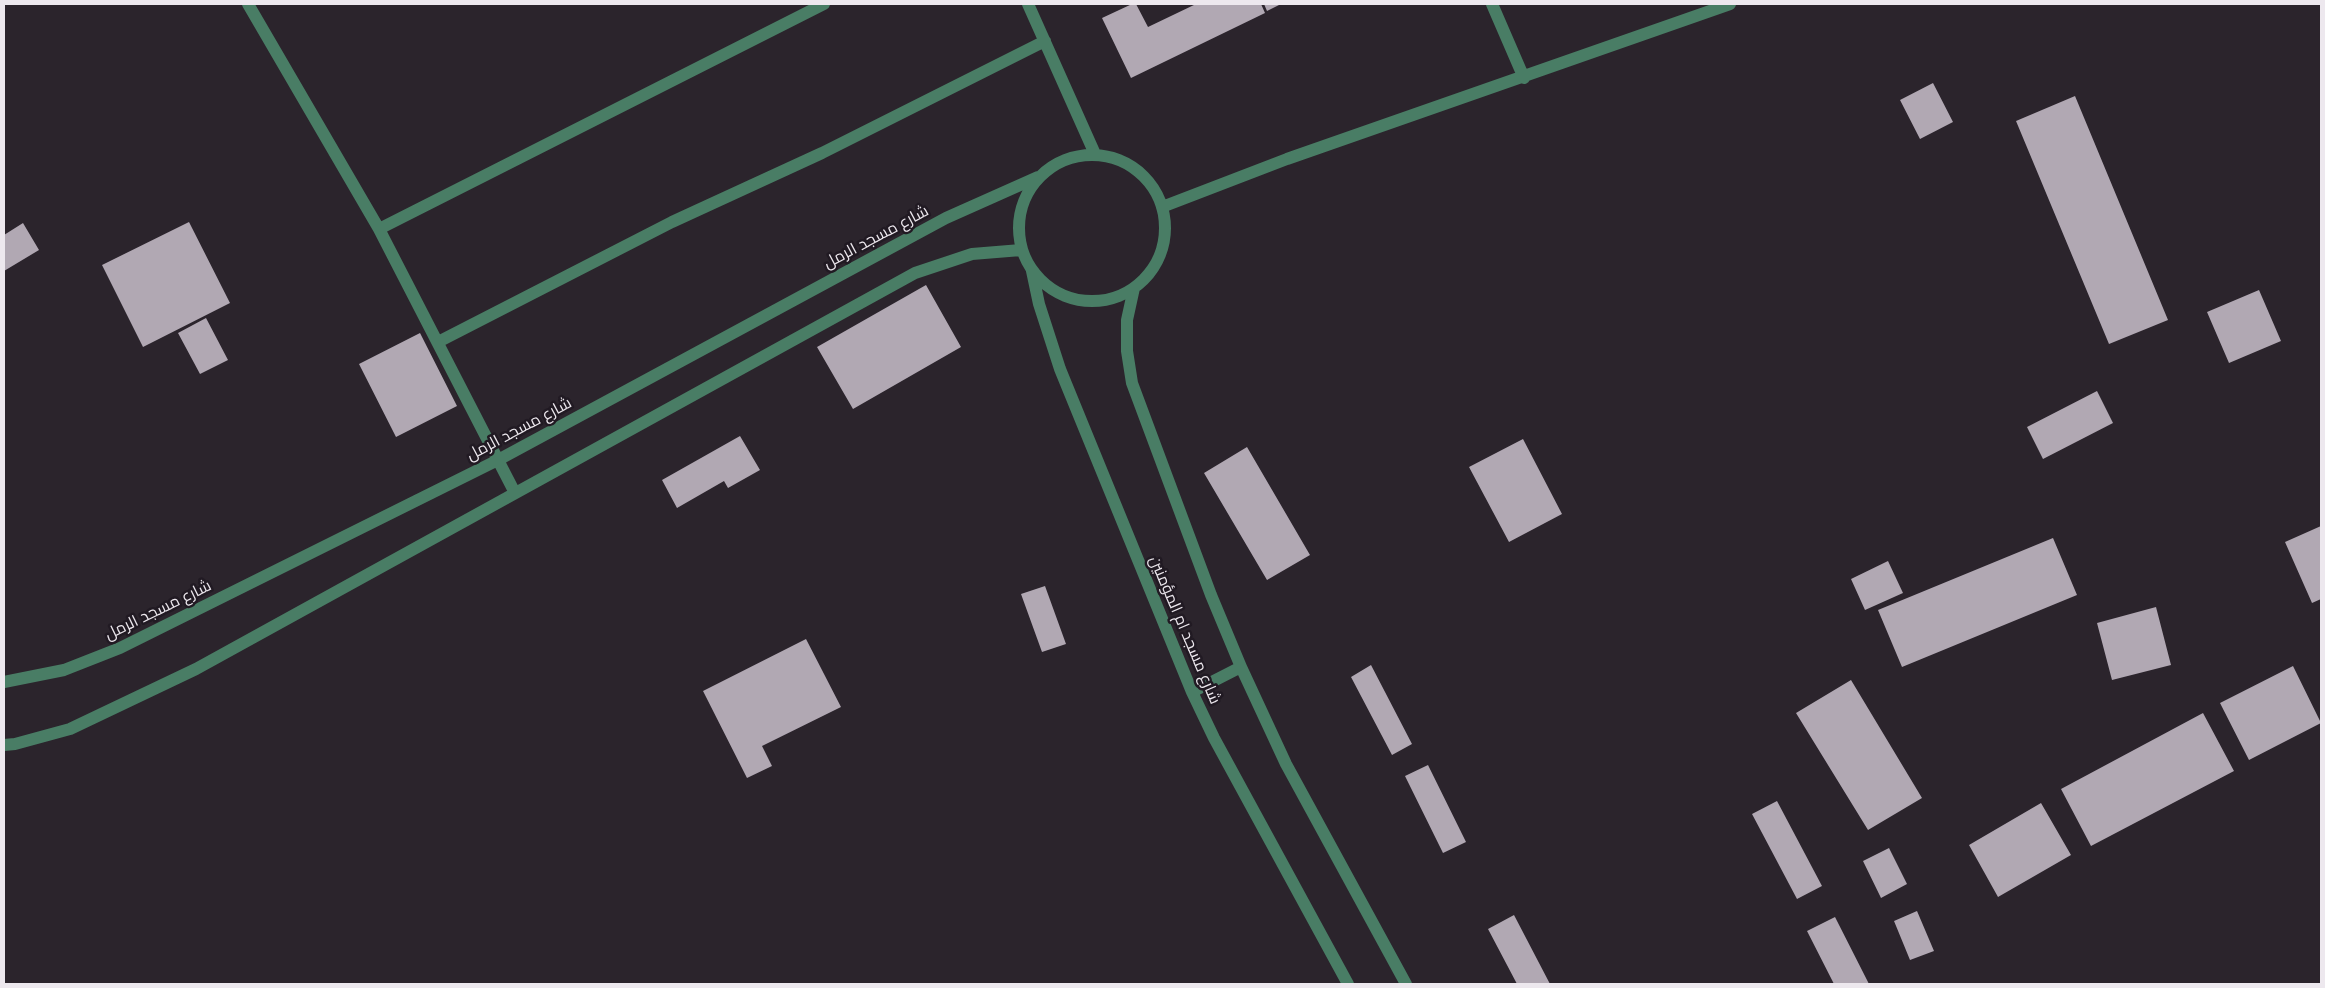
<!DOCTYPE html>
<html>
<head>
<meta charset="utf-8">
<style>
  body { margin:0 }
  #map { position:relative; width:2325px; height:988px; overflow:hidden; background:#2b242c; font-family:"Playfair Display",serif }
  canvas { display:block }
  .frame { position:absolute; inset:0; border:5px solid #ede8ee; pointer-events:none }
</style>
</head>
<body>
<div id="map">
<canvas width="2325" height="988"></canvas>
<div class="frame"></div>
</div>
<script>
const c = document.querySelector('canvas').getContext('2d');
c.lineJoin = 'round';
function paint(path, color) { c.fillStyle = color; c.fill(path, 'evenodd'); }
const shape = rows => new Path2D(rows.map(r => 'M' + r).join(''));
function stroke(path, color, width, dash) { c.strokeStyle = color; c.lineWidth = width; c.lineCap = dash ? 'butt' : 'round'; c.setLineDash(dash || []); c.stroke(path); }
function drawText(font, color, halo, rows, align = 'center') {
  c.font = font + ' "Playfair Display",Cairo,serif'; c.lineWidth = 5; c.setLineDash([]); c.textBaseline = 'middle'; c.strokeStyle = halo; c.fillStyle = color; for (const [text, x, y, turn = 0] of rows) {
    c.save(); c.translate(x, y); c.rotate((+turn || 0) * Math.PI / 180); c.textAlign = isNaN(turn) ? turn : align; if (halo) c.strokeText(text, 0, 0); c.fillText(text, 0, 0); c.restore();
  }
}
paint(shape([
  [1132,4,1136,4,1148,27,1196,4,1261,4,1265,13,1131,78,1102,18],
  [1264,4,1281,4,1267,11],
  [1933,83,1953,122,1920,139,1900,100],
  [2075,96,2168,320,2109,344,2016,121],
  [189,222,230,303,143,347,102,265],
  [23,223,39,250,4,271,4,235],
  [926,285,961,347,853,409,817,347],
  [2259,290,2281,341,2229,363,2207,312],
  [206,318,228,360,200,374,178,333],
  [420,333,457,406,396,437,359,364],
  [2097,391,2113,423,2043,459,2027,427],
  [740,436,760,470,728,488,724,481,677,508,662,480],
  [1523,439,1562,514,1509,542,1469,467],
  [1247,447,1310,555,1267,580,1204,473],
  [2321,526,2321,599,2312,603,2285,542],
  [2053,538,2077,595,1902,667,1878,610],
  [1888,561,1903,593,1865,610,1851,579],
  [1045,586,1066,644,1042,652,1021,594],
  [2156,607,2171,665,2112,680,2097,623],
  [806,639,841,707,762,746,772,766,747,778,703,691],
  [1371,665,1412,744,1392,755,1351,677],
  [2293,666,2321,723,2249,760,2220,703],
  [1851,680,1922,798,1868,830,1796,713],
  [2203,713,2234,771,2091,846,2061,789],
  [1428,765,1466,842,1443,853,1405,776],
  [1777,801,1822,886,1797,899,1752,814],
  [2041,803,2071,855,1998,897,1969,845],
  [1889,848,1907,884,1881,898,1863,861],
  [1917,911,1934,951,1910,960,1894,921],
  [1514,915,1550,984,1517,984,1488,929],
  [1835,917,1869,984,1834,984,1807,931]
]), '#b1a8b3');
stroke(shape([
  [248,4,379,229,515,493],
  [1028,4,1095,154],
  [1492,4,1524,78],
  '1019 228a73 73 0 1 1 146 0a73 73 0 1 1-146 0Z',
  [1162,207,1287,159,1730,4],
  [379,229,824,4],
  [1032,271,1039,304,1060,369,1192,692,1214,738,1348,984],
  [1134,288,1127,320,1127,351,1132,383,1211,595,1241,667,1286,764,1406,984],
  [438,342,672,222,822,153,1045,41],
  [4,682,64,670,120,648,498,460,946,218,1038,177],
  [1192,692,1241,667],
  [4,745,15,744,70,729,196,669,915,273,972,254,1021,250]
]), '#497d65', 12);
drawText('16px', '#ede8ee', '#211a23', [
  ["شارع مسجد الرمل",876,237,-28],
  ["شارع مسجد الرمل",519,429,-28],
  ["شارع مسجد الرمل",158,610,-26],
  ["شارع مسجد ام المؤمنين",1185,630,67]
]);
</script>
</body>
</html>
